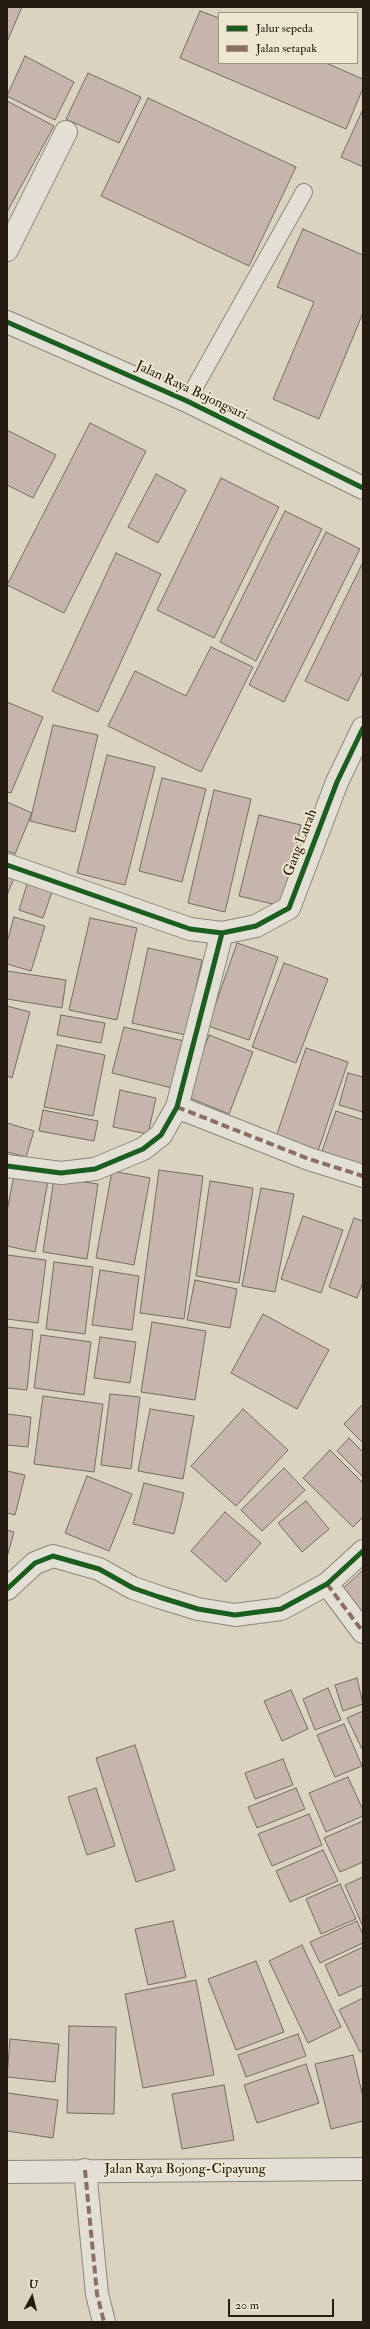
<!DOCTYPE html>
<html>
<head>
<meta charset="utf-8">
<style>
  body { margin:0 }
  #map { position:relative; width:370px; height:2329px; overflow:hidden; background:#dad3c0; font-family:"IM FELL Double Pica",serif }
  canvas { display:block }
  .frame { position:absolute; inset:0; border:8px solid #251b11; pointer-events:none }
  .legend { position:absolute; left:218px; top:12px; width:140px; height:52px; box-sizing:border-box; background:#eee6cf; border:1px solid #9e9583; margin:0; padding:5px 7px; list-style:none; font-size:12px; color:#251b11 }
  .legend li { display:flex; align-items:center; gap:8px; height:20px }
  .legend b { width:20px; border:1px solid #9e9583 }
  .north { position:absolute; left:12px; top:2277px; width:40px; height:40px; -webkit-text-stroke:3px #eee6cf; paint-order:stroke; rotate:7deg; font-size:11px; font-weight:700; line-height:16px; text-align:center; color:#251b11 }
  .north::after { content:''; display:block; margin:auto; width:14px; height:18px; background:#251b11; clip-path:polygon(50% 0,100% 100%,50% 72%,0 100%) }
  .scale { position:absolute; left:228px; top:2299px; width:106px; height:18px; box-sizing:border-box; border:2px solid #251b11; border-top:0; padding-left:5px; font-size:12px; line-height:14px; white-space:nowrap; color:#251b11; -webkit-text-stroke:3px #eee6cf; paint-order:stroke }
</style>
</head>
<body>
<div id="map">
<canvas width="370" height="2329"></canvas>
<div class="frame"></div>
<ul class="legend">
<li><b style="height:5px;background:#1b5e20"></b>Jalur sepeda</li>
<li><b style="height:5px;background:#8d6e63"></b>Jalan setapak</li>
</ul>
<div class="north">U</div>
<div class="scale">20 m</div>
</div>
<script>
const c = document.querySelector('canvas').getContext('2d');
c.lineJoin = 'round';
function paint(path, color) { c.fillStyle = color; c.fill(path, 'evenodd'); }
const shape = rows => new Path2D(rows.map(r => 'M' + r).join(''));
function stroke(path, color, width, dash) { c.strokeStyle = color; c.lineWidth = width; c.lineCap = dash ? 'butt' : 'round'; c.setLineDash(dash || []); c.stroke(path); }
function drawText(font, color, halo, rows, align = 'center') {
  c.font = font + ' "IM FELL Double Pica",serif'; c.lineWidth = 4; c.setLineDash([]); c.textBaseline = 'middle'; c.strokeStyle = halo; c.fillStyle = color; for (const [text, x, y, turn = 0] of rows) {
    c.save(); c.translate(x, y); c.rotate((+turn || 0) * Math.PI / 180); c.textAlign = isNaN(turn) ? turn : align; if (halo) c.strokeText(text, 0, 0); c.fillText(text, 0, 0); c.restore();
  }
}
const building = shape([
  [7,7,22,7,7,42,7,7],
  [200,11,219,18,219,63,326,63,363,79,363,88,346,129,180,58,200,11],
  [25,56,74,82,55,120,7,96,25,56],
  [88,73,141,97,119,143,66,119,88,73],
  [148,98,296,167,249,266,101,196,148,98],
  [7,101,54,126,7,212,7,101],
  [363,109,363,167,341,157,363,109],
  [303,229,363,255,363,313,319,419,273,399,314,302,277,287,303,229],
  [90,423,146,451,64,613,7,585,90,423],
  [7,430,56,455,33,498,7,485,7,430],
  [156,474,186,490,158,543,128,527,156,474],
  [221,478,279,507,214,638,157,610,221,478],
  [285,511,322,529,256,661,220,642,285,511],
  [326,532,360,549,284,702,249,685,326,532],
  [116,553,161,574,98,712,52,691,116,553],
  [363,562,363,671,348,701,305,681,363,562],
  [211,647,253,667,201,772,108,726,135,671,186,696,211,647],
  [7,702,43,717,11,793,7,792,7,702],
  [53,725,98,735,75,832,30,821,53,725],
  [107,755,155,767,125,885,77,873,107,755],
  [162,778,206,789,182,882,139,871,162,778],
  [214,790,251,799,225,912,188,903,214,790],
  [7,802,32,813,15,854,7,851,7,802],
  [259,815,301,825,281,906,239,896,259,815],
  [7,873,15,876,7,895,7,873],
  [29,878,54,886,43,918,19,910,29,878],
  [14,917,45,926,31,971,7,964,7,942,14,917],
  [90,918,137,928,117,1020,69,1010,90,918],
  [237,943,278,957,249,1040,208,1026,237,943],
  [148,948,202,960,186,1035,132,1023,148,948],
  [284,963,328,979,296,1063,252,1047,284,963],
  [7,971,66,980,62,1008,7,999,7,971],
  [7,1006,30,1012,12,1078,7,1076,7,1006],
  [61,1015,105,1023,101,1043,57,1035,61,1015],
  [124,1027,184,1041,172,1088,112,1073,124,1027],
  [209,1035,253,1052,229,1114,185,1096,209,1035],
  [57,1045,105,1055,93,1116,44,1107,57,1045],
  [306,1048,348,1062,318,1151,276,1137,306,1048],
  [348,1073,363,1077,363,1112,339,1105,348,1073],
  [120,1090,156,1098,148,1134,113,1127,120,1090],
  [43,1110,98,1121,94,1141,39,1131,43,1110],
  [336,1111,363,1120,363,1168,321,1154,336,1111],
  [7,1123,34,1131,26,1157,7,1152,7,1123],
  [159,1170,203,1176,184,1319,140,1313,159,1170],
  [112,1171,150,1178,134,1265,96,1258,112,1171],
  [14,1175,48,1181,35,1252,7,1246,7,1211,14,1175],
  [54,1178,98,1184,87,1259,43,1252,54,1178],
  [210,1181,253,1188,239,1283,196,1276,210,1181],
  [261,1188,294,1194,275,1292,242,1286,261,1188],
  [303,1216,343,1230,321,1293,281,1279,303,1216],
  [354,1218,363,1221,363,1282,357,1298,329,1287,354,1218],
  [7,1255,46,1260,38,1323,7,1319,7,1255],
  [54,1262,93,1267,85,1334,46,1329,54,1262],
  [100,1270,139,1276,132,1330,92,1325,100,1270],
  [195,1280,237,1289,230,1328,187,1320,195,1280],
  [263,1314,329,1350,297,1409,231,1373,263,1314],
  [152,1322,206,1331,195,1400,141,1392,152,1322],
  [7,1327,33,1330,27,1390,7,1388,7,1327],
  [41,1335,91,1342,84,1395,34,1388,41,1335],
  [100,1337,136,1342,130,1383,94,1378,100,1337],
  [110,1394,140,1397,131,1469,101,1465,110,1394],
  [43,1396,103,1404,94,1472,34,1464,43,1396],
  [363,1404,363,1443,344,1424,363,1404],
  [150,1409,194,1416,183,1479,138,1471,150,1409],
  [243,1409,288,1450,236,1506,191,1466,243,1409],
  [7,1414,31,1417,28,1447,7,1445,7,1414],
  [349,1438,363,1452,363,1477,337,1451,349,1438],
  [330,1450,363,1483,363,1517,353,1527,303,1478,330,1450],
  [284,1468,305,1490,262,1531,241,1510,284,1468],
  [7,1471,25,1475,15,1515,7,1513,7,1471],
  [87,1476,132,1494,109,1551,65,1533,87,1476],
  [144,1483,184,1493,174,1534,133,1524,144,1483],
  [306,1501,329,1529,302,1552,278,1523,306,1501],
  [225,1512,261,1543,226,1582,191,1551,225,1512],
  [7,1530,14,1532,7,1557,7,1530],
  [362,1571,363,1572,363,1619,338,1593,362,1571],
  [357,1678,363,1704,343,1711,335,1685,357,1678],
  [328,1688,341,1720,315,1730,303,1699,328,1688],
  [291,1690,308,1729,282,1741,264,1701,291,1690],
  [363,1711,363,1751,347,1718,363,1711],
  [344,1724,362,1766,335,1777,317,1735,344,1724],
  [135,1745,175,1870,136,1882,96,1758,135,1745],
  [283,1759,293,1785,255,1799,245,1773,283,1759],
  [348,1777,363,1810,363,1816,326,1832,309,1793,348,1777],
  [96,1788,115,1846,87,1855,68,1797,96,1788],
  [296,1788,305,1809,257,1828,248,1807,296,1788],
  [309,1814,322,1845,272,1866,258,1834,309,1814],
  [363,1821,363,1862,340,1872,324,1838,363,1821],
  [323,1850,338,1881,290,1902,276,1871,323,1850],
  [363,1877,363,1927,345,1885,363,1877],
  [340,1884,356,1919,321,1934,306,1899,340,1884],
  [173,1921,186,1977,148,1985,135,1929,173,1921],
  [357,1921,363,1935,363,1943,320,1963,310,1942,357,1921],
  [302,1945,341,2027,308,2043,269,1961,302,1945],
  [363,1947,363,1985,339,1996,325,1965,363,1947],
  [256,1961,284,2032,236,2050,208,1979,256,1961],
  [196,1980,214,2075,143,2088,125,1994,196,1980],
  [363,1998,363,2050,360,2052,339,2010,363,1998],
  [69,2026,116,2027,114,2114,67,2113,69,2026],
  [298,2034,306,2056,246,2077,238,2055,298,2034],
  [10,2039,59,2044,55,2082,7,2077,10,2039],
  [353,2055,363,2097,363,2121,331,2129,315,2064,353,2055],
  [306,2064,319,2103,257,2123,244,2085,306,2064],
  [224,2085,234,2140,182,2149,172,2094,224,2085],
  [7,2093,58,2100,53,2138,7,2131,7,2093]
]);
paint(building, '#c6b5ab');
stroke(building, '#736e64', 1);
const service = shape([
  [187,401,304,192]
]);
const minor = shape([
  [7,250,66,132],
  [7,865,190,929,222,933,256,926,289,908,337,782,363,728],
  [177,1107,309,1159,363,1176],
  [7,1166,61,1173,95,1169,143,1149,161,1135,177,1107,222,933],
  [327,1584,363,1632],
  [7,1589,35,1563,53,1556,99,1569,133,1588,159,1597,198,1609,235,1615,281,1609,327,1584,363,1551],
  [85,2170,97,2294,104,2322]
]);
const tertiary = shape([
  [7,322,187,401,363,488],
  [7,2172,363,2169]
]);
stroke(service, '#8c877b', 18);
stroke(minor, '#8c877b', 24);
stroke(tertiary, '#8c877b', 24);
stroke(service, '#e2dfd5', 16);
stroke(minor, '#e2dfd5', 22);
stroke(tertiary, '#e2dfd5', 22);
stroke(shape([
  [177,1107,309,1159,363,1176],
  [327,1584,363,1632],
  [85,2170,97,2294,104,2322]
]), '#8d6e63', 4, [8, 4]);
stroke(shape([
  [7,322,187,401,363,488],
  [7,865,190,929,222,933,256,926,289,908,337,782,363,728],
  [7,1166,61,1173,95,1169,143,1149,161,1135,177,1107,222,933],
  [7,1589,35,1563,53,1556,99,1569,133,1588,159,1597,198,1609,235,1615,281,1609,327,1584,363,1551]
]), '#1b5e20', 5);
drawText('14px', '#251b11', '#eee6cf', [
  ["Jalan Raya Bojongsari",191,391,25],
  ["Gang Lurah",301,843,-69],
  ["Jalan Raya Bojong-Cipayung",185,2170]
]);
</script>
</body>
</html>
